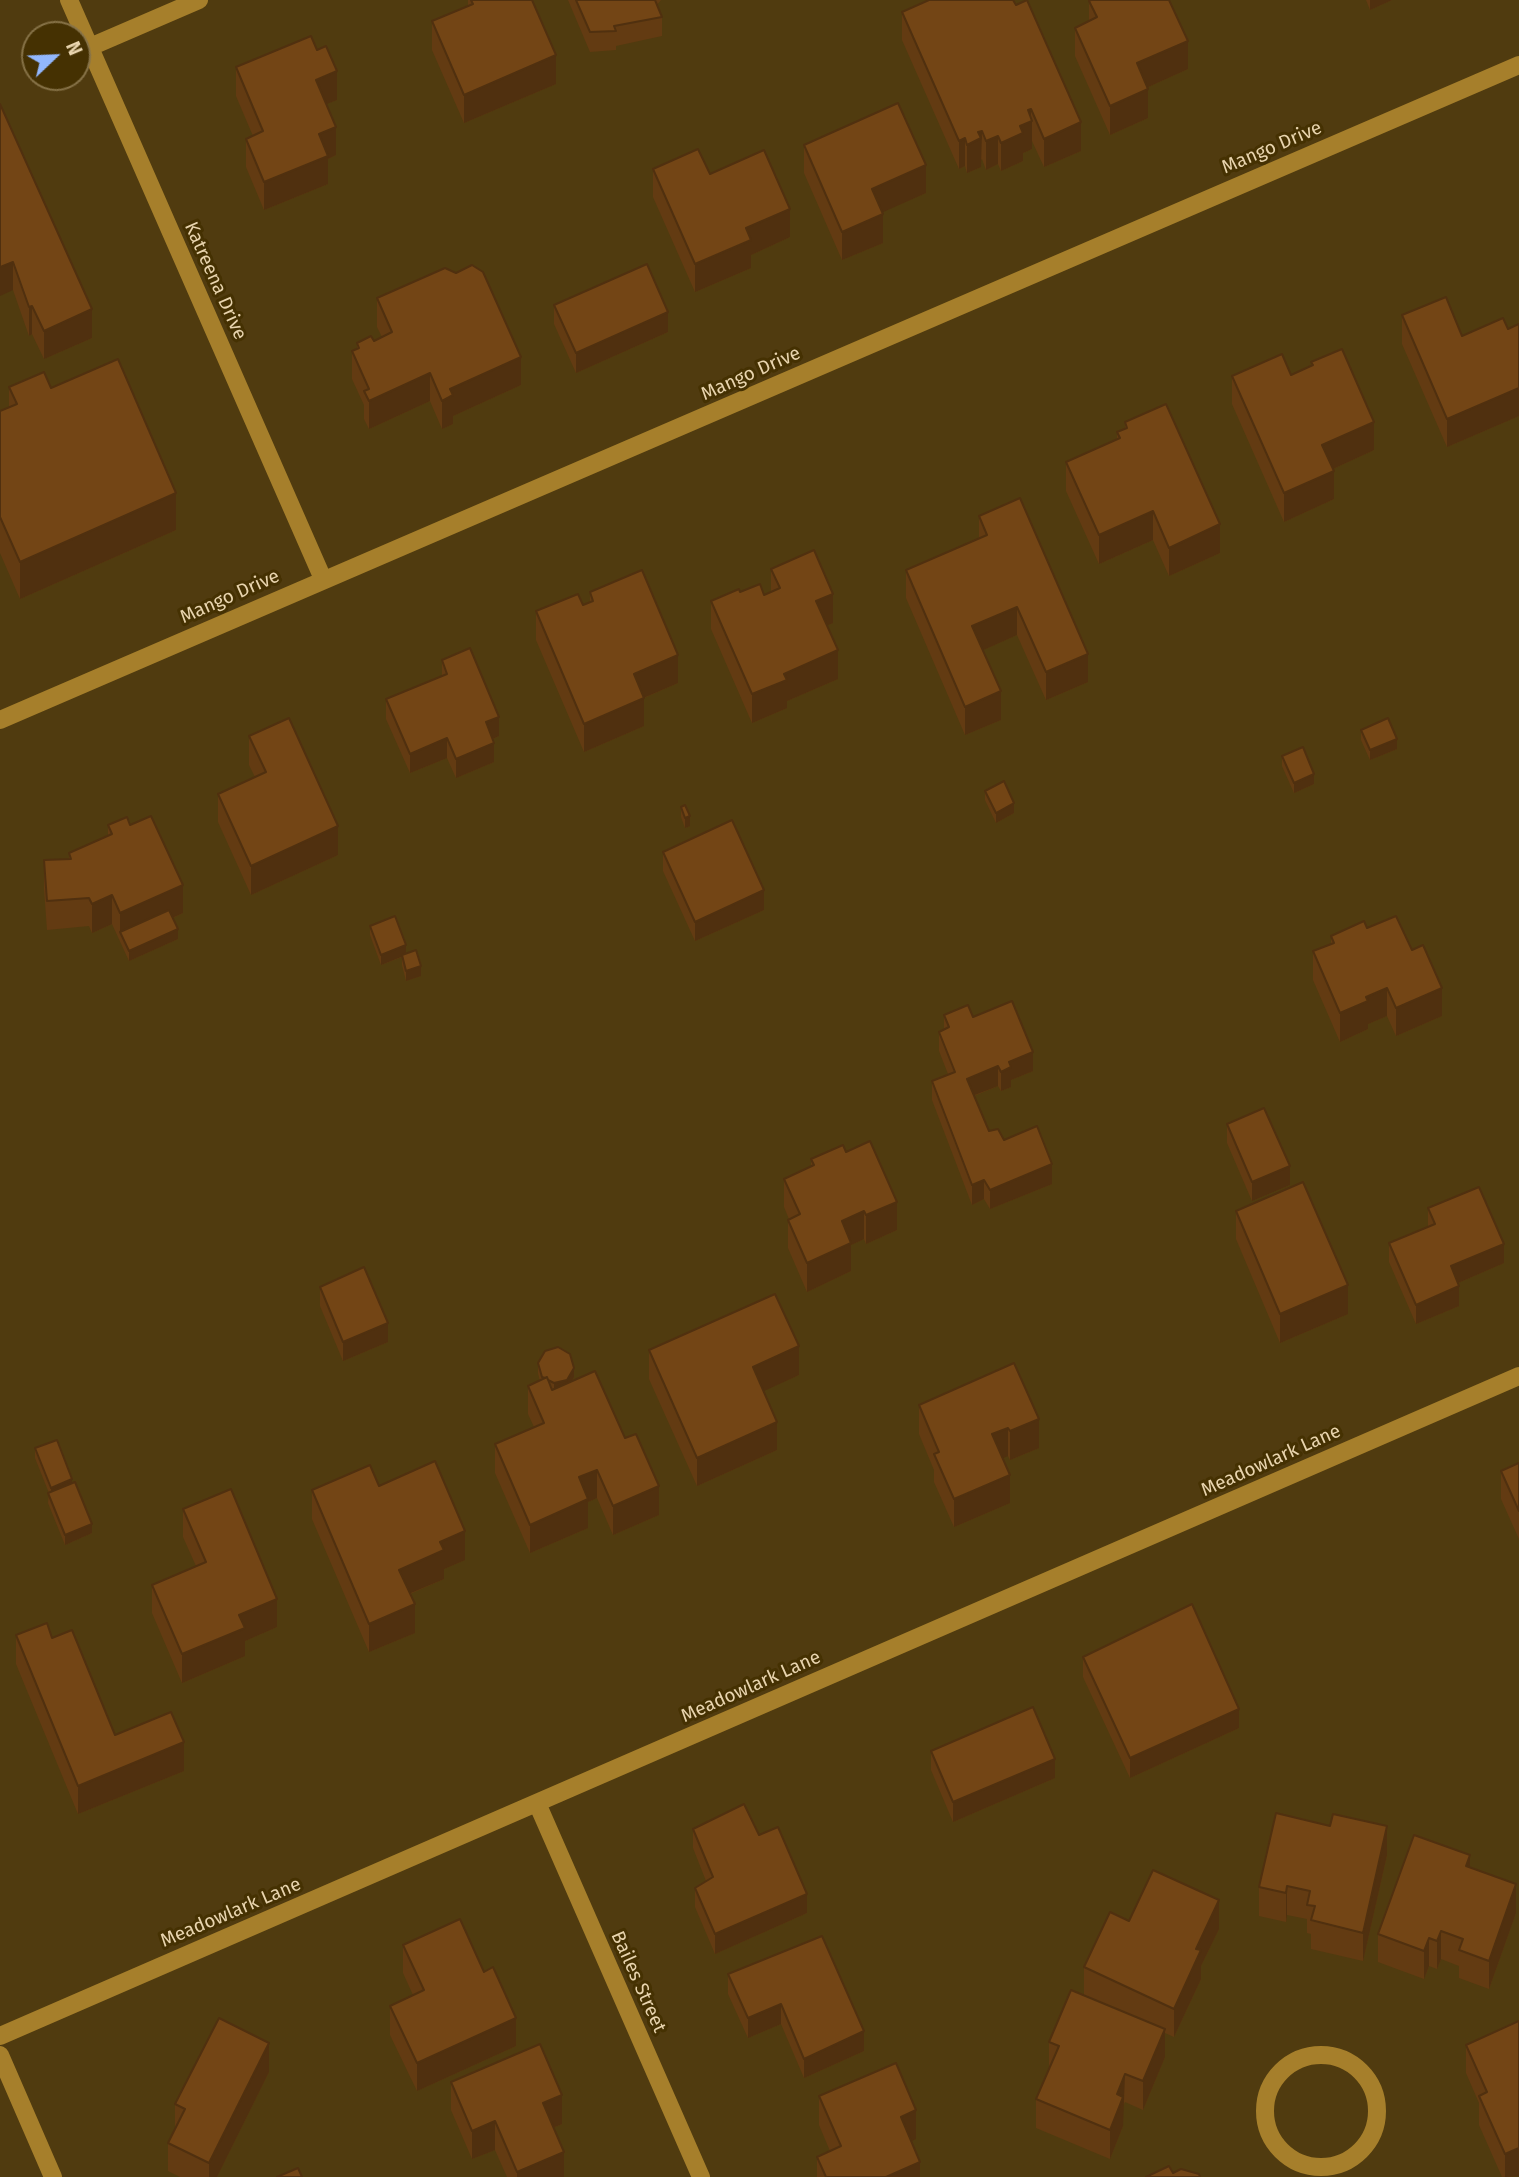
<!DOCTYPE html>
<html>
<head>
<meta charset="utf-8">
<style>
  body { margin:0 }
  #map { position:relative; width:1519px; height:2177px; overflow:hidden; background:#503b0f; font-family:"Fira Sans",sans-serif }
  canvas { display:block }
  .north { position:absolute; left:21px; top:21px; width:70px; height:70px; box-sizing:border-box; background:#453102; border:2px solid #867247; border-radius:50%; rotate:67deg; font-size:19px; font-weight:700; line-height:28px; text-align:center; color:#e8d4ae }
  .north::after { content:''; display:block; margin:auto; width:24px; height:32px; background:#92b7fd; clip-path:polygon(50% 0,100% 100%,50% 72%,0 100%) }
</style>
</head>
<body>
<div id="map">
<canvas width="1519" height="2177"></canvas>
<div class="north">N</div>
</div>
<script>
const c = document.querySelector('canvas').getContext('2d');
c.lineJoin = 'round';
const shape = rows => new Path2D(rows.map(r => 'M' + r).join(''));
function stroke(path, color, width, dash) { c.strokeStyle = color; c.lineWidth = width; c.lineCap = dash ? 'butt' : 'round'; c.setLineDash(dash || []); c.stroke(path); }
function paint(path, color) { c.fillStyle = color; c.fill(path, 'evenodd'); }
function drawText(font, color, halo, rows, align = 'center') {
  c.font = font + ' "Fira Sans",sans-serif'; c.lineWidth = 6; c.setLineDash([]); c.textBaseline = 'middle'; c.strokeStyle = halo; c.fillStyle = color; for (const [text, x, y, turn = 0] of rows) {
    c.save(); c.translate(x, y); c.rotate((+turn || 0) * Math.PI / 180); c.textAlign = isNaN(turn) ? turn : align; if (halo) c.strokeText(text, 0, 0); c.fillText(text, 0, 0); c.restore();
  }
}
stroke(shape([
  [69,0,323,579],
  [90,47,199,0],
  [0,720,1519,65],
  [537,1803,701,2177],
  [0,2036,1519,1376],
  '1265 2111a56 56 0 1 1 112 0a56 56 0 1 1-112 0Z',
  [0,2055,53,2177]
]), '#a67f2b', 18);
paint(shape([
  [468,0,532,0,556,84,464,123,432,50,432,21,468,6],
  [568,0,661,0,657,5,662,17,662,36,616,46,616,50,590,52],
  [929,0,1081,151,1044,167,1032,141,1032,149,1023,153,1023,161,1001,171,998,164,986,170,982,159,981,160,981,167,967,173,965,166,959,169,902,40,902,12],
  [1366,0,1392,0,1370,10],
  [1089,1,1188,69,1148,87,1148,118,1110,135,1075,56,1075,28,1089,21],
  [236,67,337,100,326,104,336,155,328,159,328,184,264,210,246,167,246,139,253,136,236,96],
  [0,104,92,338,44,359,32,334,29,336,13,290],
  [804,145,926,193,882,212,883,243,842,260,804,173],
  [653,169,710,174,790,237,751,255,751,268,695,292,653,197],
  [377,298,521,385,453,416,453,424,442,429,430,401,369,429,364,419,364,405,352,379,352,351,357,348,357,343,374,341,382,337,377,327],
  [554,305,668,332,576,373,554,324],
  [1402,315,1462,336,1508,329,1519,324,1519,416,1447,447,1402,344],
  [1311,362,1374,450,1333,469,1334,499,1284,522,1232,404,1232,376,1291,375,1311,366],
  [9,387,51,388,176,530,20,599,0,553,0,411,9,407],
  [1125,422,1220,553,1169,576,1153,540,1099,564,1066,491,1066,462,1117,440,1117,432,1125,429],
  [979,516,1088,682,1046,700,1017,635,983,650,1001,720,965,735,906,598,906,570,979,538],
  [771,569,833,623,827,625,838,679,787,701,787,708,752,723,711,629,711,601,740,592,764,595,771,592],
  [590,592,678,683,644,698,644,726,584,752,536,640,536,611,583,605,590,602],
  [442,660,499,736,493,739,494,762,456,778,447,758,410,773,386,719,386,699,442,676],
  [1361,730,1397,749,1370,760,1361,740],
  [249,736,338,855,251,895,218,822,218,794,255,777,249,765],
  [1282,756,1314,784,1294,793,1282,766],
  [985,791,1014,813,996,823,985,800],
  [681,807,690,826,685,828,681,817],
  [108,825,130,825,183,913,173,918,178,939,129,961,112,924,92,933,89,926,47,930,44,889,44,860,69,859,69,853,108,835],
  [663,852,764,910,695,941,663,871],
  [370,926,406,954,421,976,406,981,402,965,402,957,381,965,370,935],
  [1367,928,1412,950,1442,1016,1396,1036,1387,1016,1368,1024,1368,1029,1340,1042,1313,980,1313,951,1331,944,1331,936],
  [944,1015,973,1017,1033,1071,1011,1080,1011,1087,1001,1091,998,1086,974,1096,989,1131,1004,1140,1052,1184,990,1209,984,1199,972,1205,932,1100,932,1081,948,1074,939,1051,939,1032,944,1029],
  [1227,1124,1290,1185,1252,1201,1227,1143],
  [846,1152,897,1230,866,1244,864,1239,851,1245,851,1271,807,1292,788,1248,788,1220,789,1219,784,1207,784,1179,811,1167,811,1159],
  [1428,1208,1504,1263,1458,1283,1459,1306,1416,1324,1389,1262,1389,1243,1428,1227],
  [1236,1211,1348,1314,1280,1343,1236,1239],
  [320,1287,388,1342,343,1361,320,1306],
  [649,1350,799,1375,763,1391,777,1450,697,1486,649,1379],
  [538,1363,574,1377,571,1382,659,1515,613,1535,597,1498,588,1502,588,1528,530,1553,495,1473,495,1444,534,1427,528,1414,528,1386,540,1381,538,1373],
  [1014,1363,1039,1448,1010,1460,1008,1456,1002,1458,1010,1503,954,1527,934,1482,934,1470,919,1434,919,1405],
  [35,1448,72,1483,92,1533,65,1545,48,1503,49,1493,35,1458],
  [1519,1463,1519,1539,1501,1499,1501,1471],
  [379,1486,465,1560,444,1569,444,1579,410,1594,415,1633,369,1652,312,1519,312,1490],
  [183,1509,277,1627,245,1641,245,1656,182,1683,152,1613,152,1585,196,1566,183,1537],
  [16,1635,52,1638,115,1735,184,1771,78,1814,16,1664],
  [1083,1657,1239,1728,1130,1778,1083,1677],
  [931,1751,1055,1778,953,1822,931,1770],
  [693,1829,807,1913,715,1954,695,1907,695,1888,706,1881,693,1848],
  [1387,1855,1363,1961,1311,1949,1311,1934,1307,1933,1307,1919,1287,1915,1286,1922,1259,1916,1259,1887],
  [1470,1868,1516,1913,1489,1989,1459,1978,1459,1966,1441,1959,1437,1969,1429,1966,1424,1979,1378,1962,1378,1934],
  [1129,1921,1219,1929,1201,1966,1201,1979,1174,2037,1165,2033,1165,2057,1143,2110,1125,2102,1123,2106,1123,2126,1110,2159,1036,2128,1036,2099,1049,2070,1049,2042,1084,1995,1084,1967],
  [403,1945,484,1972,516,2046,417,2091,390,2035,390,2006,413,1995,403,1973],
  [728,1974,864,2051,804,2078,781,2024,748,2038,728,1994],
  [1519,2021,1519,2176,1502,2177,1479,2125,1479,2103,1466,2073,1466,2045],
  [269,2072,217,2177,180,2177,168,2171,168,2143,175,2128,175,2104],
  [451,2082,562,2124,553,2128,564,2177,507,2177,495,2150,472,2159,451,2110],
  [819,2096,916,2139,911,2141,920,2177,817,2177,817,2157,830,2151,819,2125]
]), '#633b12');
paint(shape([
  [1370,0,1392,0,1370,10],
  [1188,41,1188,69,1137,92,1137,63],
  [556,55,556,84,464,123,464,95],
  [337,71,337,100,316,108,316,80],
  [1148,89,1148,118,1110,135,1110,106],
  [1031,109,1031,122,1032,121,1032,149,1023,153,1023,161,1001,171,1001,143,1020,126,1028,110],
  [1081,122,1081,151,1044,167,1044,139],
  [336,127,336,155,328,159,328,184,264,210,264,182,319,134],
  [982,131,981,167,967,173,967,145,978,132],
  [998,136,998,164,986,170,986,141],
  [965,138,965,166,959,169,959,141],
  [926,165,926,193,872,217,872,189],
  [790,209,790,237,751,255,751,268,695,292,695,264,746,228],
  [883,214,883,243,842,260,842,232],
  [13,262,13,290,0,296,0,267],
  [32,306,32,334,29,336,29,307],
  [92,309,92,338,44,359,44,331],
  [668,312,668,332,576,373,576,353],
  [521,357,521,385,453,416,453,424,442,429,442,401,450,389],
  [430,373,430,401,369,429,369,401],
  [1519,388,1519,416,1447,447,1447,419],
  [1374,422,1374,450,1322,474,1322,445],
  [1334,471,1334,499,1284,522,1284,493],
  [176,493,176,530,20,599,20,562],
  [1153,511,1153,540,1099,564,1099,535],
  [1220,524,1220,553,1169,576,1169,548],
  [833,594,833,623,816,630,816,601],
  [1017,607,1017,635,972,655,972,626],
  [838,650,838,679,787,701,787,708,752,723,752,694,784,674],
  [1088,654,1088,682,1046,700,1046,672],
  [678,655,678,683,634,702,634,674],
  [1001,691,1001,720,965,735,965,707],
  [644,698,644,726,584,752,584,724],
  [499,717,499,736,486,742,486,722],
  [447,738,447,758,410,773,410,754],
  [1397,739,1397,749,1370,760,1370,750],
  [494,743,494,762,456,778,456,759],
  [1314,774,1314,784,1294,793,1294,783],
  [1014,803,1014,813,996,823,996,813],
  [690,816,690,826,685,828,685,818],
  [338,826,338,855,251,895,251,866],
  [183,885,183,913,124,940,120,932,120,913],
  [764,890,764,910,695,941,695,922],
  [112,895,112,924,92,933,92,904],
  [178,929,178,939,129,961,129,951],
  [406,945,406,955,381,965,381,955],
  [421,966,421,976,406,981,406,971],
  [1387,988,1387,1016,1368,1024,1368,1029,1340,1042,1340,1013,1366,997],
  [1442,988,1442,1016,1396,1036,1396,1008],
  [1033,1052,1033,1071,1011,1080,1011,1087,1001,1091,1001,1072,1009,1062],
  [998,1066,998,1086,967,1098,967,1079],
  [1052,1164,1052,1184,990,1209,990,1190],
  [1290,1166,1290,1185,1252,1201,1252,1182],
  [984,1180,984,1199,972,1205,972,1185],
  [897,1202,897,1230,866,1244,866,1215],
  [864,1211,864,1239,851,1245,851,1271,807,1292,807,1263,842,1221],
  [1504,1244,1504,1263,1451,1286,1451,1266],
  [1348,1285,1348,1314,1280,1343,1280,1314],
  [1459,1286,1459,1306,1416,1324,1416,1305],
  [388,1323,388,1342,343,1361,343,1342],
  [799,1346,799,1375,753,1396,753,1367],
  [574,1368,574,1377,567,1390,554,1393,554,1383],
  [1039,1419,1039,1448,1010,1460,1010,1431],
  [777,1422,777,1450,697,1486,697,1458],
  [1008,1428,1008,1456,992,1463,992,1434],
  [597,1470,597,1498,588,1502,588,1528,530,1553,530,1525,579,1477],
  [1010,1475,1010,1503,954,1527,954,1499],
  [72,1479,72,1489,51,1498,51,1488],
  [659,1486,659,1515,613,1535,613,1506],
  [92,1524,92,1533,65,1545,65,1535],
  [465,1531,465,1560,444,1569,444,1579,399,1598,399,1570,440,1542],
  [277,1599,277,1627,245,1641,245,1656,182,1683,182,1654,239,1615],
  [415,1604,415,1633,369,1652,369,1624],
  [1239,1709,1239,1728,1130,1778,1130,1758],
  [184,1742,184,1771,78,1814,78,1786],
  [1055,1759,1055,1778,953,1822,953,1802],
  [1387,1826,1387,1855,1363,1961,1363,1933],
  [1470,1855,1470,1884,1466,1866],
  [1516,1884,1516,1913,1489,1989,1489,1961],
  [1287,1886,1287,1915,1286,1922,1286,1893],
  [807,1894,807,1913,715,1954,715,1934],
  [1219,1900,1219,1929,1201,1966,1201,1979,1174,2037,1174,2009,1196,1949],
  [1441,1931,1441,1959,1437,1969,1437,1941],
  [1429,1938,1429,1966,1424,1979,1424,1951],
  [781,2004,781,2024,748,2038,748,2018],
  [516,2018,516,2046,417,2091,417,2063],
  [1165,2029,1165,2057,1143,2110,1143,2081],
  [864,2031,864,2051,804,2078,804,2059],
  [269,2043,269,2072,217,2177,209,2177,209,2163],
  [1125,2074,1123,2126,1110,2159,1110,2130,1117,2094],
  [562,2095,562,2124,543,2132,543,2103],
  [916,2110,916,2139,901,2146,901,2117],
  [495,2121,495,2150,472,2159,472,2131],
  [1519,2148,1519,2176,1505,2177,1505,2154],
  [564,2152,564,2177,517,2177,517,2172],
  [920,2162,920,2177,886,2177]
]), '#50300f');
const building = shape([
  [471,0,532,0,556,55,464,95,432,21,473,4,471,0],
  [576,0,655,0,662,17,614,26,616,31,590,32,576,0],
  [929,0,1013,0,1016,5,1027,0,1081,122,1044,139,1031,109,1028,110,1032,121,1020,126,1023,133,1001,143,998,136,986,141,982,131,978,132,981,138,967,145,965,138,959,141,902,12,929,0],
  [1091,0,1169,0,1188,41,1137,63,1148,89,1110,106,1075,28,1097,17,1089,1,1091,0],
  [311,36,317,50,326,46,337,71,316,80,336,127,319,134,328,156,264,182,246,139,263,131,236,67,311,36],
  [898,103,926,165,872,189,883,214,842,232,804,145,898,103],
  [0,104,92,309,44,331,32,306,29,307,13,262,0,267,0,104],
  [698,149,710,174,764,150,790,209,746,228,751,240,695,264,653,169,698,149],
  [647,264,668,312,576,353,554,305,647,264],
  [472,265,483,272,521,357,450,389,453,395,442,401,430,373,369,401,364,391,369,389,352,351,359,348,357,343,371,336,374,341,392,332,377,298,445,268,456,273,472,265],
  [1446,297,1462,336,1503,318,1508,329,1519,324,1519,388,1447,419,1402,315,1446,297],
  [1342,349,1374,422,1322,445,1334,471,1284,493,1232,376,1282,354,1291,375,1313,365,1311,362,1342,349],
  [118,359,176,493,20,562,0,517,0,411,17,404,9,387,44,372,51,388,118,359],
  [1166,404,1220,524,1169,548,1153,511,1099,535,1066,462,1120,438,1117,432,1127,428,1125,422,1166,404],
  [1020,498,1088,654,1046,672,1017,607,972,626,1001,691,965,707,906,570,987,535,979,516,1020,498],
  [814,550,833,594,816,601,838,650,784,674,787,680,752,694,711,601,739,589,740,592,760,584,764,595,780,588,771,569,814,550],
  [642,570,678,655,634,674,644,698,584,724,536,611,578,594,583,605,593,601,590,592,642,570],
  [470,648,499,717,486,722,494,743,456,759,447,738,410,754,386,699,447,674,442,660,470,648],
  [289,718,338,826,251,866,218,794,266,772,249,736,289,718],
  [1388,718,1397,739,1370,750,1361,730,1388,718],
  [1303,747,1314,774,1294,783,1282,756,1303,747],
  [1004,781,1014,803,996,813,985,791,1004,781],
  [685,805,690,816,685,818,681,807,685,805],
  [151,816,183,885,120,913,112,895,92,904,89,898,47,901,44,860,71,859,69,853,112,834,108,825,127,817,130,825,151,816],
  [732,820,764,890,695,922,663,852,732,820],
  [169,910,178,929,129,951,120,932,169,910],
  [395,916,406,945,381,955,370,926,395,916],
  [1396,916,1412,950,1423,945,1442,988,1396,1008,1387,988,1366,997,1368,1001,1340,1013,1313,951,1334,943,1331,936,1364,921,1367,928,1396,916],
  [416,950,421,966,406,971,402,955,416,950],
  [1012,1001,1033,1052,1009,1062,1011,1067,1001,1072,998,1066,967,1079,989,1131,998,1129,1004,1140,1037,1126,1052,1164,990,1190,984,1180,972,1185,932,1081,955,1072,939,1032,949,1027,944,1015,968,1005,973,1017,1012,1001],
  [1264,1108,1290,1166,1252,1182,1227,1124,1264,1108],
  [870,1141,897,1202,866,1215,864,1211,842,1221,851,1243,807,1263,788,1220,800,1214,784,1179,814,1165,811,1159,843,1145,846,1152,870,1141],
  [1303,1182,1348,1285,1280,1314,1236,1211,1303,1182],
  [1479,1187,1504,1244,1451,1266,1459,1286,1416,1305,1389,1243,1435,1224,1428,1208,1479,1187],
  [364,1267,388,1323,343,1342,320,1287,364,1267],
  [775,1294,799,1346,753,1367,777,1422,697,1458,649,1350,775,1294],
  [558,1347,570,1354,574,1368,567,1380,554,1383,548,1380,547,1377,545,1378,542,1377,538,1363,545,1351,558,1347],
  [1014,1363,1039,1419,1010,1431,1008,1428,992,1434,1010,1475,954,1499,934,1454,939,1452,919,1405,1014,1363],
  [595,1371,625,1438,636,1434,659,1486,613,1506,597,1470,579,1477,588,1499,530,1525,495,1444,544,1423,528,1386,547,1377,552,1390,595,1371],
  [57,1440,72,1479,51,1488,35,1448,57,1440],
  [435,1461,465,1531,440,1542,444,1550,399,1570,415,1604,369,1624,312,1490,370,1465,379,1486,435,1461],
  [1519,1463,1519,1511,1501,1471,1519,1463],
  [75,1482,92,1524,65,1535,48,1493,75,1482],
  [231,1489,277,1599,239,1615,245,1628,182,1654,152,1585,206,1562,183,1509,231,1489],
  [1192,1604,1239,1709,1130,1758,1083,1657,1192,1604],
  [47,1623,52,1638,72,1630,115,1735,171,1712,184,1742,78,1786,16,1635,47,1623],
  [1033,1707,1055,1759,953,1802,931,1751,1033,1707],
  [744,1804,759,1835,778,1827,807,1894,715,1934,695,1888,713,1877,693,1829,744,1804],
  [1276,1813,1330,1826,1333,1814,1387,1826,1363,1933,1311,1920,1315,1906,1307,1905,1310,1891,1287,1886,1286,1893,1259,1887,1276,1813],
  [1414,1835,1470,1855,1466,1866,1516,1884,1489,1961,1459,1950,1463,1939,1441,1931,1437,1941,1429,1938,1424,1951,1378,1934,1414,1835],
  [1153,1870,1219,1900,1196,1949,1201,1950,1174,2009,1084,1967,1110,1912,1129,1921,1153,1870],
  [460,1919,484,1972,493,1967,516,2018,417,2063,390,2006,424,1990,403,1945,460,1919],
  [822,1936,864,2031,804,2059,781,2004,748,2018,728,1974,822,1936],
  [1071,1990,1165,2029,1143,2081,1125,2074,1117,2094,1123,2097,1110,2130,1036,2099,1059,2046,1049,2042,1071,1990],
  [219,2018,269,2043,209,2163,168,2143,185,2109,175,2104,219,2018],
  [1519,2021,1519,2148,1505,2154,1479,2096,1487,2092,1466,2045,1519,2021],
  [540,2044,562,2095,543,2103,564,2152,517,2172,495,2121,472,2131,451,2082,540,2044],
  [896,2063,916,2110,901,2117,920,2162,886,2177,826,2177,817,2157,841,2146,819,2096,896,2063],
  [1169,2166,1173,2173,1181,2169,1199,2174,1200,2177,1146,2177,1169,2166],
  [298,2168,302,2177,277,2177,298,2168]
]);
paint(building, '#734515');
stroke(building, '#50300f', 2);
drawText('19px', '#e8d4ae', '#453102', [
  ["Mango Drive",1272,148,-23],
  ["Katreena Drive",215,281,66],
  ["Mango Drive",751,374,-24],
  ["Mango Drive",230,597,-24],
  ["Meadowlark Lane",1271,1461,-24],
  ["Meadowlark Lane",751,1687,-24],
  ["Meadowlark Lane",231,1913,-23],
  ["Bailes Street",638,1982,66]
]);
</script>
</body>
</html>
